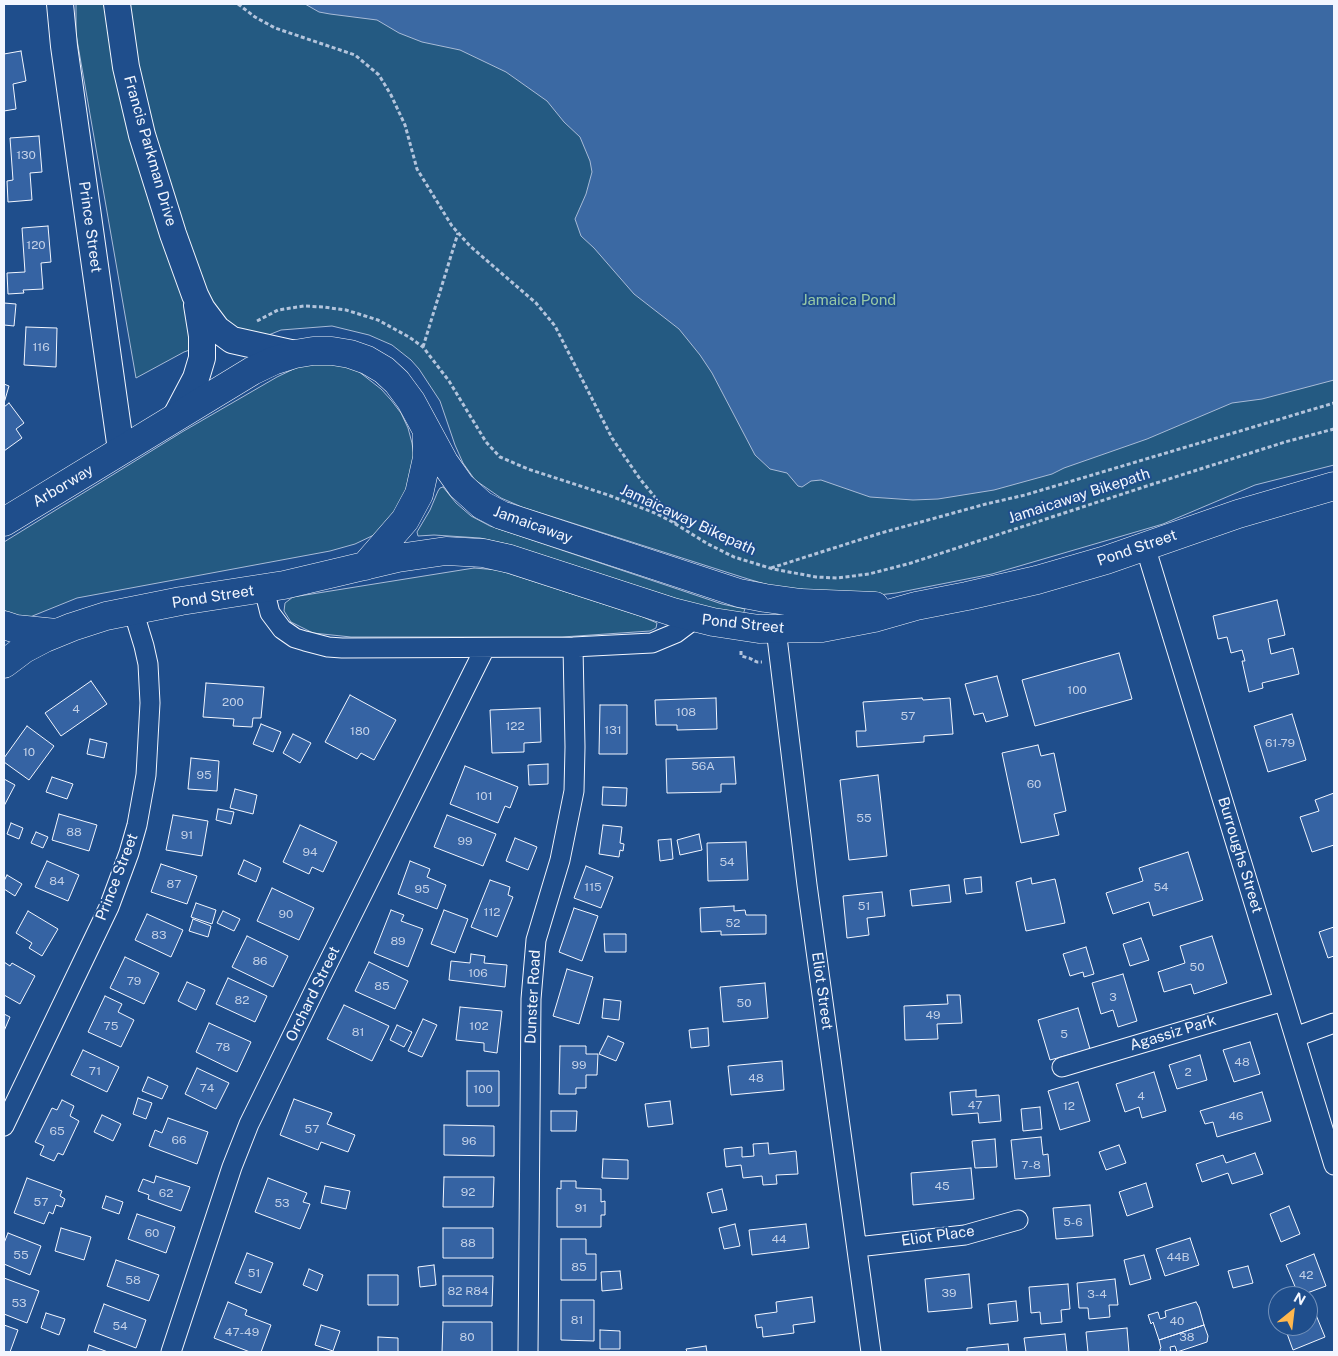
<!DOCTYPE html>
<html>
<head>
<meta charset="utf-8">
<style>
  body { margin:0 }
  #map { position:relative; width:1338px; height:1356px; overflow:hidden; background:#1f4e8c; font-family:"Public Sans",sans-serif }
  canvas { display:block }
  .frame { position:absolute; inset:0; border:5px solid #f2f6ff; pointer-events:none }
  .north { position:absolute; left:1268px; top:1286px; width:50px; height:50px; box-sizing:border-box; background:#1f4e8c; border:1px solid #7391ba; border-radius:50%; rotate:29deg; font-size:14px; font-weight:700; line-height:20px; text-align:center; color:#f2f6ff }
  .north::after { content:''; display:block; margin:auto; width:18px; height:22px; background:#ffb74d; clip-path:polygon(50% 0,100% 100%,50% 72%,0 100%) }
</style>
</head>
<body>
<div id="map">
<canvas width="1338" height="1356"></canvas>
<div class="frame"></div>
<div class="north">N</div>
</div>
<script>
const c = document.querySelector('canvas').getContext('2d');
c.lineJoin = 'round';
function paint(path, color) { c.fillStyle = color; c.fill(path, 'evenodd'); }
const shape = rows => new Path2D(rows.map(r => 'M' + r).join(''));
function stroke(path, color, width, dash) { c.strokeStyle = color; c.lineWidth = width; c.lineCap = dash ? 'butt' : 'round'; c.setLineDash(dash || []); c.stroke(path); }
function drawText(font, color, halo, rows, align = 'center') {
  c.font = font + ' "Public Sans",sans-serif'; c.lineWidth = 4; c.setLineDash([]); c.textBaseline = 'middle'; c.strokeStyle = halo; c.fillStyle = color; for (const [text, x, y, turn = 0] of rows) {
    c.save(); c.translate(x, y); c.rotate((+turn || 0) * Math.PI / 180); c.textAlign = isNaN(turn) ? turn : align; if (halo) c.strokeText(text, 0, 0); c.fillText(text, 0, 0); c.restore();
  }
}
const green = shape([
  [76,4,1334,4,1334,465,1255,485,1163,524,992,574,896,593,852,598,789,591,748,579,522,507,501,498,475,480,463,463,455,445,440,401,419,369,411,360,392,345,369,335,332,326,281,330,261,338,237,333,184,352,136,378,76,34,76,4],
  [336,362,358,371,381,389,391,400,401,413,408,428,412,443,414,456,413,470,401,506,376,534,355,544,330,551,77,598,30,617,12,615,4,610,4,542,182,432,277,377,302,365,336,362],
  [443,487,456,503,471,516,490,526,722,604,745,609,743,614,711,610,511,545,480,538,434,535,418,536,417,532,430,510,438,491,440,488,443,487],
  [474,568,498,570,643,617,657,623,656,628,650,631,562,637,351,637,313,633,291,622,284,611,285,603,293,597,474,568]
]);
paint(green, '#245a82');
stroke(green, '#a8bbd7', 1);
const water = shape([
  [305,4,1334,4,1334,380,1262,399,1232,403,1147,439,1064,468,1052,474,994,490,938,499,913,500,870,497,821,480,811,481,802,487,798,486,787,473,770,469,755,455,712,373,700,355,679,329,634,294,594,248,581,236,575,219,586,194,592,172,590,161,580,137,564,122,547,101,506,72,460,50,422,42,399,33,377,20,330,14,319,12,305,4]
]);
paint(water, '#3b69a3');
stroke(water, '#a8bbd7', 1);
const building = shape([
  [21,51,26,81,13,84,16,109,4,111,4,54,21,51],
  [39,136,42,172,30,173,32,200,8,202,7,181,13,180,10,138,39,136],
  [48,226,51,262,41,263,43,289,23,290,24,293,8,294,7,273,25,272,22,228,48,226],
  [4,303,16,304,14,326,4,325,4,303],
  [26,327,57,328,56,367,24,365,26,327],
  [4,384,9,386,4,403,4,384],
  [9,403,24,423,16,429,22,438,4,451,4,407,9,403],
  [1277,600,1285,635,1268,639,1271,654,1293,648,1299,674,1262,683,1263,688,1249,692,1242,661,1245,661,1242,650,1231,653,1227,637,1218,639,1213,616,1277,600],
  [1119,653,1132,699,1035,726,1022,680,1119,653],
  [997,676,1008,716,986,722,983,713,974,715,965,684,997,676],
  [91,681,107,704,61,736,45,713,91,681],
  [206,683,264,687,261,718,253,718,252,727,233,726,234,719,203,717,206,683],
  [350,695,396,720,374,760,361,753,357,759,325,742,350,695],
  [716,698,717,729,677,730,677,725,656,725,655,700,716,698],
  [922,698,923,700,950,698,953,734,924,736,924,742,857,747,856,731,866,731,863,702,922,698],
  [600,705,627,705,627,754,599,754,600,705],
  [540,708,541,742,524,743,524,752,492,753,490,710,540,708],
  [1292,714,1306,760,1268,772,1254,726,1292,714],
  [261,724,281,732,273,752,253,744,261,724],
  [27,726,54,746,29,780,4,762,4,758,27,726],
  [293,734,311,743,300,763,283,753,293,734],
  [90,739,107,743,104,758,87,754,90,739],
  [1038,745,1041,756,1054,753,1066,811,1054,814,1059,835,1021,843,1002,753,1038,745],
  [734,757,736,784,721,784,721,792,667,793,666,759,734,757],
  [191,758,219,761,217,791,188,789,191,758],
  [548,764,548,784,529,785,528,765,548,764],
  [465,766,518,787,510,808,505,806,498,823,450,804,465,766],
  [878,775,887,856,849,860,840,780,878,775],
  [52,777,73,784,67,799,46,792,52,777],
  [4,779,15,785,4,806,4,779],
  [603,787,627,788,626,806,602,805,603,787],
  [235,789,257,795,253,814,230,808,235,789],
  [1334,793,1334,845,1312,852,1300,817,1319,811,1315,800,1334,793],
  [218,809,234,812,231,824,216,820,218,809],
  [59,814,97,825,89,851,52,840,59,814],
  [173,815,208,821,202,856,166,850,173,815],
  [447,815,496,834,483,866,434,847,447,815],
  [11,823,23,828,19,839,7,834,11,823],
  [300,825,337,842,323,872,312,867,309,874,283,862,300,825],
  [603,825,622,827,620,843,624,844,623,851,620,850,619,857,599,854,603,825],
  [36,832,48,837,43,848,31,843,36,832],
  [699,834,702,850,680,855,677,840,699,834],
  [515,838,537,847,528,870,506,861,515,838],
  [671,839,673,859,660,861,658,840,671,839],
  [746,842,748,880,708,881,707,843,746,842],
  [1188,852,1203,900,1153,916,1149,902,1113,914,1106,893,1143,881,1139,868,1188,852],
  [244,860,261,868,256,882,238,874,244,860],
  [47,861,79,875,68,901,35,887,47,861],
  [410,861,430,869,427,877,446,885,437,909,398,894,410,861],
  [161,864,197,876,187,904,151,892,161,864],
  [586,866,613,877,601,908,574,898,586,866],
  [7,875,22,884,15,896,4,889,4,881,7,875],
  [981,877,982,892,966,894,964,879,981,877],
  [1031,878,1032,884,1055,879,1065,923,1026,931,1016,882,1031,878],
  [490,880,510,887,508,895,513,897,497,937,471,927,490,880],
  [949,885,951,902,912,906,910,890,949,885],
  [272,888,314,908,299,940,257,921,272,888],
  [882,892,885,916,867,918,869,935,847,938,843,896,882,892],
  [196,903,216,910,212,924,191,917,196,903],
  [734,906,734,911,745,910,746,915,766,915,766,934,721,935,721,931,701,932,700,908,734,906],
  [574,908,598,916,582,961,559,952,574,908],
  [391,910,404,915,401,921,423,929,408,967,374,953,391,910],
  [444,910,468,919,455,953,431,944,444,910],
  [28,911,58,929,42,956,29,948,32,943,16,933,28,911],
  [223,911,240,919,234,931,217,923,223,911],
  [147,914,183,930,171,957,135,940,147,914],
  [193,919,211,926,208,937,189,931,193,919],
  [1334,927,1334,956,1328,958,1319,932,1334,927],
  [604,934,626,934,626,952,605,952,604,934],
  [247,936,288,956,273,987,232,967,247,936],
  [1212,936,1227,983,1194,994,1191,984,1164,992,1158,972,1185,963,1180,946,1212,936],
  [1141,938,1149,960,1130,966,1123,944,1141,938],
  [1086,947,1094,974,1084,977,1083,972,1070,976,1063,954,1086,947],
  [471,954,485,956,484,963,507,965,505,987,449,980,451,961,470,963,471,954],
  [125,957,159,973,144,1004,110,988,125,957],
  [4,962,10,966,12,963,35,976,20,1004,4,995,4,962],
  [369,962,408,981,395,1009,355,991,369,962],
  [567,969,593,977,579,1024,553,1016,567,969],
  [1123,974,1137,1021,1118,1027,1113,1010,1101,1014,1092,983,1123,974],
  [228,978,267,996,255,1022,216,1004,228,978],
  [187,982,205,990,196,1010,178,1001,187,982],
  [765,983,768,1018,723,1022,720,987,765,983],
  [947,995,960,995,962,1023,937,1024,938,1039,905,1040,904,1006,948,1004,947,995],
  [105,996,122,1004,118,1012,134,1020,121,1047,88,1032,105,996],
  [604,999,621,1001,619,1020,602,1018,604,999],
  [344,1005,389,1026,372,1061,327,1039,344,1005],
  [460,1007,502,1011,497,1053,484,1051,484,1043,456,1040,460,1007],
  [1078,1008,1090,1049,1050,1060,1038,1020,1078,1008],
  [4,1014,10,1017,4,1031,4,1014],
  [423,1019,437,1025,422,1057,408,1051,423,1019],
  [209,1023,251,1042,237,1072,196,1052,209,1023],
  [397,1025,412,1032,404,1047,390,1040,397,1025],
  [708,1028,709,1046,691,1048,689,1030,708,1028],
  [608,1036,624,1043,616,1061,599,1054,608,1036],
  [1250,1042,1260,1074,1234,1082,1223,1050,1250,1042],
  [560,1046,586,1046,586,1054,598,1054,597,1075,586,1075,586,1088,576,1088,576,1094,559,1094,560,1046],
  [83,1050,119,1067,107,1092,71,1075,83,1050],
  [1200,1055,1207,1080,1177,1089,1169,1065,1200,1055],
  [782,1061,784,1090,731,1095,728,1066,782,1061],
  [197,1068,229,1083,216,1109,185,1094,197,1068],
  [467,1071,499,1071,499,1106,467,1106,467,1071],
  [1154,1072,1166,1111,1142,1118,1139,1107,1125,1112,1116,1084,1154,1072],
  [148,1077,168,1086,162,1099,142,1091,148,1077],
  [1078,1082,1090,1121,1060,1130,1048,1091,1078,1082],
  [976,1090,976,1097,999,1095,1001,1121,979,1123,978,1113,952,1115,950,1092,976,1090],
  [1262,1092,1271,1121,1217,1137,1213,1122,1205,1124,1200,1111,1262,1092],
  [138,1098,152,1103,146,1119,133,1114,138,1098],
  [294,1099,332,1113,327,1124,355,1135,348,1152,321,1142,318,1150,280,1135,294,1099],
  [62,1100,74,1106,70,1116,79,1121,63,1155,58,1153,54,1161,40,1155,44,1146,35,1142,52,1108,57,1110,62,1100],
  [670,1101,673,1124,648,1127,645,1104,670,1101],
  [1040,1107,1042,1129,1023,1131,1021,1109,1040,1107],
  [551,1111,577,1111,576,1131,551,1131,551,1111],
  [102,1115,121,1124,113,1141,94,1132,102,1115],
  [168,1118,208,1132,197,1164,149,1146,155,1130,162,1133,168,1118],
  [444,1125,494,1126,494,1156,444,1155,444,1125],
  [1041,1137,1043,1155,1048,1154,1050,1176,1015,1179,1011,1140,1041,1137],
  [995,1139,997,1167,975,1168,972,1141,995,1139],
  [768,1143,769,1154,796,1151,798,1174,776,1175,777,1184,763,1185,762,1176,743,1178,741,1165,726,1167,724,1149,742,1147,742,1157,754,1156,753,1144,768,1143],
  [1119,1145,1126,1163,1106,1170,1099,1152,1119,1145],
  [1255,1153,1263,1174,1232,1184,1228,1173,1202,1182,1196,1164,1223,1155,1226,1163,1255,1153],
  [603,1159,628,1160,628,1179,602,1178,603,1159],
  [971,1168,974,1199,913,1205,911,1173,971,1168],
  [156,1176,190,1187,181,1211,148,1199,149,1195,138,1191,143,1179,154,1183,156,1176],
  [444,1177,494,1177,493,1207,443,1207,444,1177],
  [27,1178,62,1191,60,1196,65,1199,62,1207,56,1205,53,1214,49,1212,44,1224,14,1213,27,1178],
  [268,1178,307,1193,303,1202,310,1204,300,1229,255,1212,268,1178],
  [561,1181,576,1181,576,1188,601,1189,601,1202,605,1201,605,1215,601,1215,601,1227,557,1227,557,1188,561,1189,561,1181],
  [1146,1183,1153,1207,1127,1216,1119,1192,1146,1183],
  [325,1186,350,1191,346,1209,321,1203,325,1186],
  [722,1189,727,1210,712,1213,707,1193,722,1189],
  [106,1196,123,1202,119,1214,102,1208,106,1196],
  [1090,1205,1093,1236,1056,1239,1053,1208,1090,1205],
  [1289,1206,1300,1234,1281,1242,1270,1214,1289,1206],
  [137,1214,175,1227,166,1253,128,1239,137,1214],
  [735,1224,740,1246,724,1249,719,1228,735,1224],
  [806,1224,809,1248,752,1255,749,1230,806,1224],
  [61,1228,91,1237,84,1260,55,1251,61,1228],
  [443,1228,493,1228,493,1258,443,1258,443,1228],
  [8,1233,41,1246,30,1275,4,1264,4,1243,8,1233],
  [1190,1238,1199,1265,1165,1276,1156,1249,1190,1238],
  [561,1239,586,1239,586,1254,596,1254,596,1280,561,1280,561,1239],
  [247,1253,273,1263,261,1293,235,1283,247,1253],
  [1314,1254,1326,1286,1299,1296,1286,1265,1314,1254],
  [1144,1255,1151,1279,1130,1285,1124,1260,1144,1255],
  [116,1260,159,1275,149,1301,107,1286,116,1260],
  [434,1265,436,1285,420,1287,418,1267,434,1265],
  [1248,1266,1253,1283,1233,1288,1228,1271,1248,1266],
  [309,1269,323,1275,317,1291,303,1285,309,1269],
  [620,1271,622,1289,602,1291,601,1272,620,1271],
  [969,1274,972,1308,928,1312,925,1279,969,1274],
  [368,1275,398,1275,398,1305,368,1305,368,1275],
  [443,1276,493,1276,492,1306,443,1306,443,1276],
  [4,1278,39,1291,27,1323,4,1314,4,1278],
  [1115,1279,1118,1305,1109,1305,1110,1317,1089,1319,1088,1308,1079,1308,1077,1283,1115,1279],
  [1068,1284,1070,1309,1061,1310,1062,1322,1041,1324,1040,1312,1031,1313,1029,1287,1068,1284],
  [812,1297,815,1322,793,1325,794,1333,763,1337,762,1327,757,1328,755,1315,777,1312,776,1302,812,1297],
  [561,1300,594,1300,594,1341,561,1340,561,1300],
  [1016,1301,1018,1321,990,1324,988,1304,1016,1301],
  [228,1302,247,1310,245,1315,271,1325,261,1352,250,1352,214,1338,228,1302],
  [1196,1302,1199,1307,1204,1325,1159,1340,1153,1322,1151,1324,1148,1315,1158,1312,1160,1319,1166,1317,1165,1311,1196,1302],
  [104,1304,146,1320,136,1348,94,1332,104,1304],
  [46,1313,65,1319,59,1335,41,1328,46,1313],
  [1316,1315,1325,1337,1293,1350,1285,1328,1290,1326,1308,1326,1308,1319,1316,1315],
  [443,1322,492,1322,492,1352,442,1352,443,1322],
  [4,1325,18,1330,10,1352,4,1352,4,1325],
  [321,1325,340,1331,333,1351,315,1345,321,1325],
  [1204,1325,1208,1336,1207,1342,1177,1352,1175,1346,1170,1347,1171,1352,1160,1352,1160,1349,1161,1348,1159,1340,1204,1325],
  [1127,1328,1129,1352,1088,1352,1086,1332,1127,1328],
  [600,1330,620,1331,620,1349,600,1349,600,1330],
  [1065,1334,1067,1352,1026,1352,1024,1338,1065,1334],
  [378,1337,398,1338,398,1352,378,1352,378,1337],
  [1008,1344,1009,1352,967,1352,967,1348,1008,1344],
  [89,1345,108,1352,87,1352,89,1345],
  [706,1346,707,1352,687,1352,686,1349,706,1346]
]);
paint(building, '#3563a3');
stroke(building, '#f2f6ff', 1);
const street = shape([
  [1145,546,1334,1165],
  [264,589,270,613,282,629,295,638,305,641,328,647,342,648,573,647,652,643,676,633,696,618],
  [776,629,807,885,871,1352],
  [1295,1037,1334,1023],
  [1062,1067,1284,1001],
  [4,1126,109,907,129,853,137,825,146,775,150,703,148,664,144,646,133,610],
  [857,1247,965,1235,1018,1220],
  [171,1352,232,1167,249,1124,319,981,485,648],
  [528,1352,531,999,536,940,560,860,574,791,575,747,573,647]
]);
const secondary = shape([
  [60,4,64,46,121,450],
  [117,4,126,67,142,135,173,234,195,295,202,309,217,329,232,340,295,354],
  [176,416,196,378,202,358,202,336,197,305]
]);
const highway = shape([
  [4,522,252,371,273,361,295,354,313,351,332,351,350,354,367,360,384,370,397,382,411,401,444,462,461,486,482,505,501,515,739,593,765,598,801,603,875,606],
  [365,566,405,520,419,494,427,458,427,431],
  [4,625,16,629,56,633],
  [4,664,24,649,45,638,72,627,106,616,181,601,284,585,398,558,446,551,483,553,510,559,673,612,713,622,759,629,822,628,874,618,916,606,967,596,1037,580,1106,560,1238,514,1334,486]
]);
stroke(street, '#f2f6ff', 21);
stroke(secondary, '#f2f6ff', 28);
stroke(highway, '#f2f6ff', 29);
stroke(shape([
  [238,4,255,17,275,28,355,55,379,75,391,95,405,125,417,169,452,226,470,246,536,303,555,326,612,438,640,479,676,523],
  [257,321,278,310,304,306,323,307,346,310,378,320,409,337,423,347,449,381,486,442,500,457,528,469,608,495,655,513,669,520,708,544,734,557,773,569,816,577,837,578,869,574,911,563,1150,485,1285,442,1334,429],
  [423,347,458,233],
  [771,568,881,533,986,504,1025,495,1334,403],
  [741,651,741,656,749,658,757,662,762,662]
]), '#b3c4dc', 3, [4, 2.5]);
stroke(street, '#1f4e8c', 19);
stroke(secondary, '#1f4e8c', 26);
stroke(highway, '#1f4e8c', 28);
drawText('12px', '#c3d1e8', null, [
  ["130",26,155],
  ["120",36,245],
  ["116",41,347],
  ["100",1077,690],
  ["200",233,702],
  ["4",76,709],
  ["108",686,712],
  ["57",908,716],
  ["122",515,726],
  ["131",613,730],
  ["180",360,731],
  ["61-79",1280,743],
  ["10",29,752],
  ["56A",703,766],
  ["95",204,775],
  ["60",1034,784],
  ["101",484,796],
  ["55",864,818],
  ["88",74,832],
  ["91",187,835],
  ["99",465,841],
  ["94",310,852],
  ["54",727,862],
  ["84",57,881],
  ["87",174,884],
  ["115",593,887],
  ["54",1161,887],
  ["95",422,889],
  ["51",864,906],
  ["112",492,912],
  ["90",286,914],
  ["52",733,923],
  ["83",159,935],
  ["89",398,941],
  ["86",260,961],
  ["50",1197,967],
  ["106",478,973],
  ["79",134,981],
  ["85",382,986],
  ["3",1113,997],
  ["82",242,1000],
  ["50",744,1003],
  ["49",933,1015],
  ["75",111,1026],
  ["102",479,1026],
  ["81",358,1032],
  ["5",1064,1034],
  ["78",223,1047],
  ["48",1242,1062],
  ["99",579,1065],
  ["71",95,1071],
  ["2",1188,1072],
  ["48",756,1078],
  ["74",207,1088],
  ["100",483,1089],
  ["4",1141,1096],
  ["47",975,1105],
  ["12",1069,1106],
  ["46",1236,1116],
  ["57",312,1129],
  ["65",57,1131],
  ["66",179,1140],
  ["96",469,1141],
  ["7-8",1031,1165],
  ["45",942,1186],
  ["92",468,1192],
  ["62",166,1193],
  ["57",41,1202],
  ["53",282,1203],
  ["91",581,1208],
  ["5-6",1073,1222],
  ["60",152,1233],
  ["44",779,1239],
  ["88",468,1243],
  ["55",21,1255],
  ["44B",1178,1257],
  ["85",579,1267],
  ["51",254,1273],
  ["42",1306,1275],
  ["58",133,1280],
  ["82 R84",468,1291],
  ["39",949,1293],
  ["3-4",1097,1294],
  ["53",19,1303],
  ["81",577,1320],
  ["40",1177,1321],
  ["54",120,1326],
  ["47-49",242,1332],
  ["80",467,1337],
  ["38",1187,1337]
]);
drawText('15px', '#f2f6ff', '#1f4e8c', [
  ["Francis Parkman Drive",150,151,74],
  ["Prince Street",90,227,82],
  ["Arborway",63,486,-31],
  ["Jamaicaway Bikepath",1079,496,-18],
  ["Jamaicaway Bikepath",688,520,25],
  ["Jamaicaway",533,525,20],
  ["Pond Street",1137,548,-19],
  ["Pond Street",213,597,-9],
  ["Pond Street",743,624,6],
  ["Burroughs Street",1240,855,73],
  ["Prince Street",117,877,-69],
  ["Eliot Street",822,991,82],
  ["Orchard Street",313,994,-64],
  ["Dunster Road",533,997,-87],
  ["Agassiz Park",1173,1033,-17],
  ["Eliot Place",938,1236,-8]
]);
drawText('15px', '#97c8a6', '#1f4e8c', [
  ["Jamaica Pond",849,300]
]);
</script>
</body>
</html>
